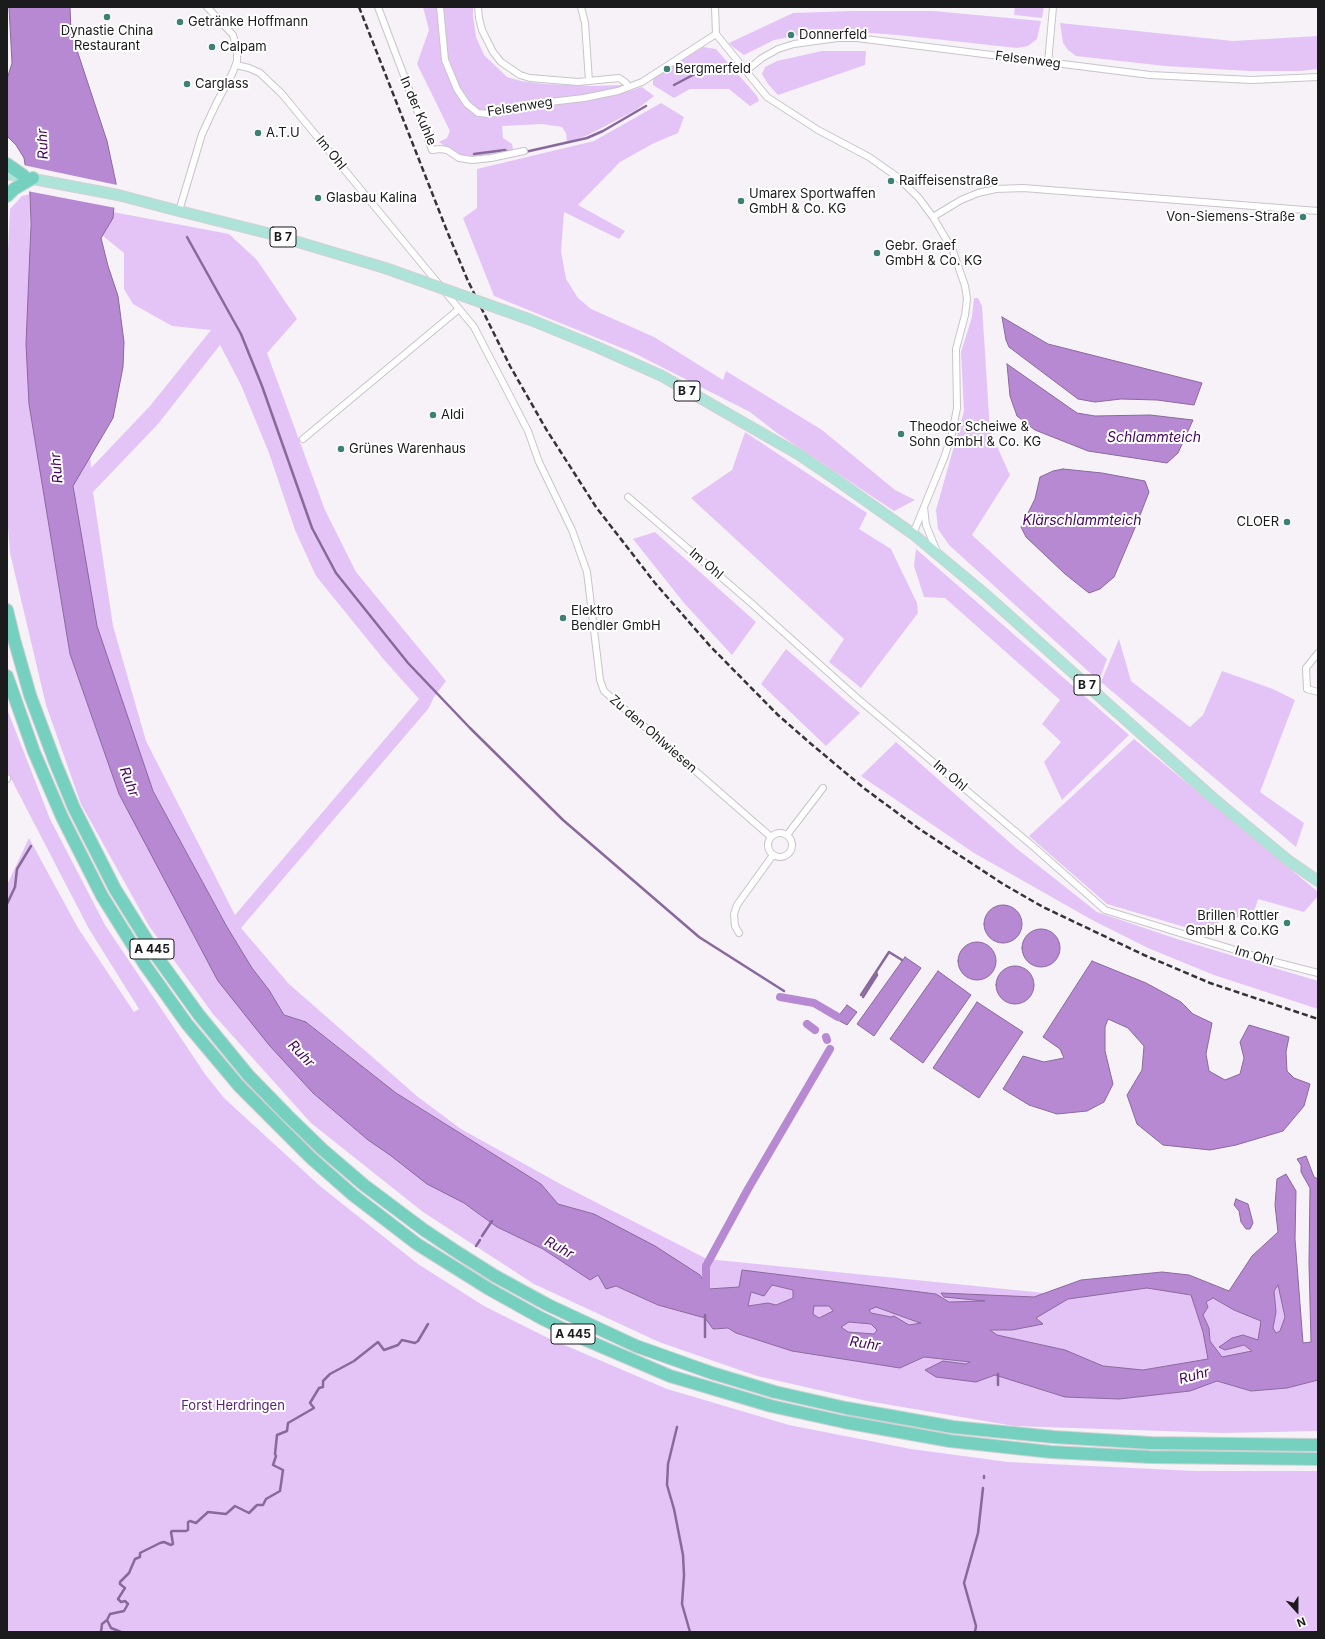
<!DOCTYPE html>
<html>
<head>
<meta charset="utf-8">
<style>
  body { margin:0 }
  #map { position:relative; width:1325px; height:1639px; overflow:hidden; background:#f6f2f8; font-family:Inter,sans-serif }
  canvas { display:block }
  .frame { position:absolute; inset:0; border:8px solid #1b1a1c; pointer-events:none }
  .north { position:absolute; left:1277px; top:1591px; width:40px; height:40px; -webkit-text-stroke:3px #fff; paint-order:stroke; rotate:159deg; font-size:11px; font-weight:700; line-height:16px; text-align:center; color:#1b1a1c }
  .north::after { content:''; display:block; margin:auto; width:14px; height:18px; background:#1b1a1c; clip-path:polygon(50% 0,100% 100%,50% 72%,0 100%) }
</style>
</head>
<body>
<div id="map">
<canvas width="1325" height="1639"></canvas>
<div class="frame"></div>
<div class="north">N</div>
</div>
<script>
const c = document.querySelector('canvas').getContext('2d');
c.lineJoin = 'round';
function paint(path, color) { c.fillStyle = color; c.fill(path, 'evenodd'); }
const shape = rows => new Path2D(rows.map(r => 'M' + r).join(''));
function stroke(path, color, width, dash) { c.strokeStyle = color; c.lineWidth = width; c.lineCap = dash ? 'butt' : 'round'; c.setLineDash(dash || []); c.stroke(path); }
function drawText(font, color, halo, rows, align = 'center') {
  c.font = font + ' Inter,sans-serif'; c.lineWidth = 4; c.setLineDash([]); c.textBaseline = 'middle'; c.strokeStyle = halo; c.fillStyle = color; for (const [text, x, y, turn = 0] of rows) {
    c.save(); c.translate(x, y); c.rotate((+turn || 0) * Math.PI / 180); c.textAlign = isNaN(turn) ? turn : align; if (halo) c.strokeText(text, 0, 0); c.fillText(text, 0, 0); c.restore();
  }
}
paint(shape([
  [423,7,473,7,473,16,476,37,484,55,507,77,521,81,545,84,594,86,621,85,626,92,642,87,654,96,636,110,586,136,567,142,566,133,562,127,542,124,502,126,503,138,512,144,513,149,512,151,472,158,457,155,439,142,447,138,450,131,417,64,429,30],
  [1015,7,1044,7,1042,18,1014,15],
  [852,11,933,11,1041,21,1037,39,1028,46,1017,48,898,35,856,32,816,32,774,40,744,55,733,47,729,43,793,13],
  [1060,23,1233,41,1318,36,1318,69,1300,71,1249,71,1165,66,1076,56,1068,50,1063,43],
  [703,47,716,49,757,96,759,101,750,106,729,89,690,89,674,98,653,85,653,78],
  [822,51,866,51,865,65,778,95,768,84,762,74,765,67,777,61],
  [661,103,684,117,678,133,654,143,620,162,578,205,625,231,619,239,564,212,561,251,566,279,578,298,591,309,654,337,723,380,726,371,822,430,895,490,915,500,894,511,777,433,750,412,634,353,494,296,463,218,477,208,477,169,594,141],
  [30,194,29,404,70,654,119,794,313,1093,368,1140,464,1203,497,1227,543,1249,590,1280,598,1275,615,1286,658,1305,705,1318,713,1329,728,1328,736,1333,792,1351,900,1368,924,1357,972,1362,966,1364,943,1361,976,1382,995,1375,1065,1397,1119,1399,1190,1391,1217,1381,1251,1391,1287,1388,1317,1379,1318,1431,1222,1433,1014,1426,867,1401,757,1376,659,1342,534,1284,423,1212,311,1123,213,1014,149,926,81,804,46,705,10,553,7,514,7,273,10,209,22,196],
  [60,202,229,234,257,260,297,319,267,353,325,510,356,572,446,681,434,697,428,709,241,928,289,984,418,1097,461,1129,564,1186,707,1259,1045,1293,1034,1297,990,1301,949,1302,935,1294,742,1270,739,1287,708,1289,700,1275,594,1214,558,1204,541,1184,396,1093,307,1022,284,1015,269,990,252,968,227,927,133,753,101,666,75,514,67,395],
  [103,236,124,253,124,289,133,304,172,326,211,330,150,406,91,468,86,396,90,254],
  [220,345,241,385,269,453,295,530,316,576,385,661,419,699,235,915,146,741,113,626,93,492,158,424],
  [974,298,978,298,982,306,990,431,1010,475,972,535,1107,659,1099,681,949,545,938,529,936,510,964,411,961,352,972,317],
  [745,432,867,513,859,529,891,549,917,603,918,613,861,688,829,662,844,639,691,498,732,470],
  [655,532,756,622,732,655,684,603,633,539],
  [916,549,1129,735,1062,800,1044,762,1061,742,1042,724,1060,700,945,598,924,597,914,566],
  [1119,639,1131,681,1190,727,1203,715,1222,671,1273,689,1295,700,1260,792,1304,823,1296,847,1101,682],
  [786,649,860,713,826,746,761,684],
  [7,709,50,819,105,925,205,1074,224,1098,320,1186,418,1264,484,1306,548,1338,667,1389,789,1425,911,1449,1008,1462,1195,1471,1318,1471,1318,1632,7,1632,7,885,29,838,78,928,134,1012,139,1009,89,929,7,771],
  [1134,739,1318,892,1318,896,1304,912,1258,899,1251,922,1227,914,1208,934,1107,904,1029,836],
  [896,742,1016,848,1097,912,1177,939,1318,981,1318,1009,1214,975,1148,948,1094,921,974,853,861,776],
  [772,1285,793,1290,793,1298,775,1305,768,1303,748,1306,751,1292],
  [1278,1285,1285,1317,1280,1331,1275,1333,1273,1328,1276,1312,1274,1291],
  [1147,1288,1191,1295,1203,1332,1209,1359,1143,1370,1103,1366,1065,1350,997,1335,990,1329,1012,1330,1042,1323,1035,1318,1068,1299],
  [1212,1298,1234,1310,1262,1321,1258,1341,1243,1335,1225,1350,1244,1345,1252,1351,1222,1358,1210,1341,1209,1328,1203,1315,1208,1307,1206,1302],
  [814,1306,829,1306,833,1312,819,1318,813,1314],
  [876,1307,921,1323,909,1325,894,1316,891,1317,871,1313,869,1310],
  [849,1322,871,1324,877,1329,874,1334,848,1332,841,1327],
  [1057,1378,1081,1386,1061,1388,1049,1384]
]), '#e4c4f7');
const water = shape([
  [9,7,70,7,71,32,107,141,116,183,113,218,101,238,108,266,118,296,124,342,123,367,113,418,73,486,97,626,153,791,227,927,252,968,269,990,284,1015,306,1022,396,1093,541,1184,558,1204,594,1214,655,1246,700,1275,708,1289,739,1287,742,1270,936,1294,949,1302,985,1301,944,1297,941,1293,1034,1297,1081,1280,1162,1272,1189,1275,1229,1291,1252,1256,1278,1232,1275,1205,1277,1179,1286,1174,1296,1191,1295,1239,1303,1343,1311,1342,1309,1263,1310,1188,1301,1172,1301,1165,1297,1159,1306,1156,1314,1177,1318,1179,1318,1380,1287,1388,1251,1391,1217,1381,1190,1391,1119,1399,1065,1397,995,1375,976,1382,936,1377,925,1370,943,1361,966,1364,970,1362,924,1357,900,1368,792,1351,736,1333,728,1328,713,1329,705,1318,658,1305,616,1286,606,1289,598,1275,590,1280,543,1249,497,1227,464,1203,427,1184,390,1155,368,1140,313,1093,269,1045,218,981,119,794,70,654,29,404,26,344,31,224,30,194,24,158,16,145,7,136,7,79,12,63,9,7],
  [772,1285,793,1290,793,1298,776,1305,768,1303,748,1306,751,1292,764,1296,772,1285],
  [1278,1285,1285,1317,1280,1331,1276,1333,1273,1328,1276,1312,1274,1291,1278,1285],
  [1147,1288,1191,1295,1203,1332,1208,1359,1143,1370,1103,1366,1065,1350,997,1335,990,1330,1012,1330,1043,1324,1036,1318,1068,1299,1147,1288],
  [1213,1298,1234,1310,1261,1321,1258,1340,1243,1335,1232,1338,1219,1347,1225,1350,1244,1345,1252,1351,1222,1357,1210,1341,1209,1328,1203,1315,1208,1307,1206,1302,1213,1298],
  [814,1306,829,1306,833,1311,819,1318,813,1314,814,1306],
  [876,1307,920,1323,921,1323,909,1325,894,1316,891,1317,871,1313,869,1310,876,1307],
  [849,1322,871,1324,877,1330,874,1334,848,1332,841,1327,849,1322],
  [1057,1378,1079,1385,1080,1386,1061,1388,1050,1384,1057,1378],
  [1002,317,1048,344,1202,383,1194,405,1157,400,1121,399,1095,402,1078,399,1009,347,1006,340,1002,317],
  [1007,364,1077,413,1095,416,1150,415,1193,420,1178,453,1167,463,1088,451,1035,430,1017,416,1010,396,1007,364],
  [1063,469,1102,473,1145,481,1149,492,1137,523,1114,577,1100,589,1089,593,1065,574,1026,537,1021,527,1035,499,1040,477,1053,471,1063,469],
  '984 924a19 19 0 1 1 38 0a19 19 0 1 1-38 0Z',
  '1022 948a19 19 0 1 1 38 0a19 19 0 1 1-38 0Z',
  '958 961a19 19 0 1 1 38 0a19 19 0 1 1-38 0Z',
  [905,957,921,968,874,1036,857,1024,905,957],
  [1092,961,1146,983,1181,1002,1193,1014,1212,1023,1206,1054,1209,1071,1225,1080,1240,1074,1244,1058,1240,1042,1249,1025,1289,1037,1286,1052,1287,1071,1294,1078,1310,1084,1304,1106,1283,1131,1236,1145,1210,1150,1163,1145,1137,1124,1127,1095,1142,1070,1144,1046,1128,1028,1108,1019,1105,1027,1105,1051,1113,1084,1104,1102,1087,1111,1057,1114,1029,1105,1003,1089,1023,1056,1044,1062,1064,1058,1060,1049,1043,1037,1092,961],
  '996 985a19 19 0 1 1 38 0a19 19 0 1 1-38 0Z',
  [938,971,971,995,923,1063,890,1039,938,971],
  [977,1002,1023,1032,979,1098,933,1068,977,1002],
  [847,1005,857,1012,847,1025,836,1019,847,1005],
  [1236,1199,1248,1204,1253,1223,1250,1229,1246,1229,1241,1222,1239,1211,1234,1205,1236,1199]
]);
paint(water, '#b889d3');
stroke(water, '#89689c', 1);
paint(shape([
  [23,165,117,185,116,208,27,191]
]), '#f6f2f8');
stroke(shape([
  [674,85,706,68],
  [525,152,587,138,603,131,646,106],
  [474,154,505,150,510,153],
  [187,237,241,334,262,386,312,528,336,573,408,663,470,728,563,820,699,937,784,991],
  [7,904,15,887,17,869,31,846],
  [861,995,889,952,902,960],
  [863,997,877,975,876,972],
  [482,1236,492,1221],
  [476,1246,480,1240],
  [705,1337,705,1315],
  [998,1374,998,1385],
  [677,1427,668,1464,667,1485,674,1509,683,1555,684,1575,682,1604,690,1632],
  [984,1478,984,1476],
  [107,1620,111,1628,121,1632],
  [101,1632,102,1624,107,1620,110,1614,124,1611,128,1604,125,1601,121,1602,118,1599,125,1588,120,1584,120,1582,129,1573,135,1559,140,1557,140,1553,160,1543,164,1542,171,1545,173,1544,171,1532,172,1531,186,1531,188,1530,188,1522,190,1521,196,1523,208,1512,226,1514,235,1506,249,1513,257,1505,263,1505,266,1499,280,1491,283,1470,273,1465,276,1456,275,1454,277,1435,287,1431,288,1423,314,1408,310,1403,319,1388,323,1387,323,1381,330,1374,354,1361,378,1342,384,1350,398,1345,402,1340,415,1343,418,1341,428,1324],
  [975,1632,976,1626,964,1583,978,1533,983,1488]
]), '#89689c', 2.5);
stroke(shape([
  [780,997,814,1003,838,1017],
  [807,1024,815,1030],
  [826,1037,827,1040],
  [706,1291,706,1266,748,1189,830,1049]
]), '#b889d3', 8);
stroke(shape([
  [1034,1376,1062,1386,1089,1388]
]), '#b889d3', 14);
const minor = shape([
  [378,7,432,150,440,149,447,150,459,158,472,160,491,158,524,151],
  [440,7,445,60,457,89,467,104,478,113,489,114,524,105,584,98,618,91,642,82,716,34],
  [478,7,479,18,482,30,493,52,501,62,520,75,530,78,578,82,619,78,625,82,629,87],
  [581,7,585,23,589,81],
  [715,7,716,34],
  [716,34,767,97,818,130,869,157,896,176,918,197,933,217,953,251,965,286,967,299,965,315,956,349,957,408,952,434,944,458,913,534],
  [1048,63,1053,7],
  [236,65,249,68,260,73,282,94,474,327,528,431,539,462,572,530,587,572,600,680,604,691,771,837],
  [746,71,762,58,778,49,794,44,837,38,857,38,1150,75,1252,80,1318,77],
  [179,211,202,134,216,104,233,72,237,61,237,50,233,35,207,7],
  [933,217,961,200,978,193,996,189,1023,188,1318,211],
  [303,439,459,309],
  [628,497,750,602,857,698,1035,848,1105,910,1271,961,1318,973],
  [924,507,926,525,937,552],
  [1318,653,1306,668,1307,689,1318,692],
  [7,778,7,779],
  '768 845a12 12 0 1 1 24 0a12 12 0 1 1-24 0Z',
  [787,835,823,788],
  [739,933,735,926,734,914,737,905,773,855]
]);
const primary = shape([
  [7,174,118,195,179,211,271,234,385,268],
  [531,320,597,347,662,376,798,454,835,479,913,534,985,594,1213,798,1289,861,1318,881]
]);
const motorway = shape([
  [7,164,24,176],
  [7,196,14,189,33,178],
  [7,610,14,639,30,695,55,762,74,808,115,889,158,958,199,1015,249,1076,287,1115,322,1149,364,1185,424,1230,457,1252,495,1276,548,1305,636,1346,712,1373,775,1392,846,1408,953,1427,1054,1437,1151,1443,1318,1445],
  [7,676,34,752,62,817,102,896,145,965,187,1024,239,1086,311,1158,353,1195,417,1244,489,1289,541,1318,586,1340,670,1376,771,1406,844,1422,950,1441,1051,1452,1150,1457,1318,1459]
]);
stroke(minor, '#c8c4ca', 8);
stroke(primary, '#d1d1d2', 12);
stroke(motorway, '#d1d1d2', 14);
stroke(minor, '#fff', 6);
stroke(primary, '#ade3d9', 10);
stroke(motorway, '#76d0c0', 12);
stroke(shape([
  [359,7,447,231,468,281,510,366,546,429,596,507,655,583,710,646,778,715,810,743,865,789,918,828,1003,884,1043,907,1144,955,1210,983,1318,1019]
]), '#343335', 2.5, [6, 3]);
const primaryBridge = shape([
  [385,268,531,320]
]);
stroke(primaryBridge, '#d1d1d2', 12, []);
stroke(primaryBridge, '#ade3d9', 10);
for (const [x, y, r, color] of [
  [107,17,4,"#3d8175"],
  [180,22,4,"#3d8175"],
  [791,35,4,"#3d8175"],
  [212,47,4,"#3d8175"],
  [667,69,4,"#3d8175"],
  [187,84,4,"#3d8175"],
  [258,133,4,"#3d8175"],
  [891,181,4,"#3d8175"],
  [318,198,4,"#3d8175"],
  [741,201,4,"#3d8175"],
  [1303,217,4,"#3d8175"],
  [877,253,4,"#3d8175"],
  [433,415,4,"#3d8175"],
  [901,434,4,"#3d8175"],
  [341,449,4,"#3d8175"],
  [1287,522,4,"#3d8175"],
  [563,618,4,"#3d8175"],
  [1287,923,4,"#3d8175"]
]) { const dot = new Path2D(); dot.arc(x, y, r, 0, 2 * Math.PI); c.fillStyle = color; c.fill(dot); stroke(dot, '#fff', 1.5); }
for (const [x, y, w] of [
  [283,237,26],
  [687,391,26],
  [1087,685,26],
  [152,949,44],
  [573,1334,44]
]) { const box = new Path2D(); box.roundRect(x - w / 2, y - 10, w, 20, 3); c.fillStyle = '#fff'; c.fill(box); stroke(box, '#1b1a1c', 1); }
drawText('bold 12px', '#1b1a1c', null, [
  ["B 7",283,237],
  ["B 7",687,391],
  ["B 7",1087,685],
  ["A 445",152,949],
  ["A 445",573,1334]
]);
drawText('13px', '#1b1a1c', '#fff', [
  ["Getränke Hoffmann",188,22],
  ["Dynastie China",107,31,"center"],
  ["Restaurant",107,46,"center"],
  ["Donnerfeld",799,35],
  ["Calpam",220,47],
  ["Bergmerfeld",675,69],
  ["Carglass",195,84],
  ["A.T.U",266,133],
  ["Raiffeisenstraße",899,181],
  ["Umarex Sportwaffen",749,194],
  ["GmbH & Co. KG",749,209],
  ["Glasbau Kalina",326,198],
  ["Von-Siemens-Straße",1295,217,"right"],
  ["Gebr. Graef",885,246],
  ["GmbH & Co. KG",885,261],
  ["Aldi",441,415],
  ["Theodor Scheiwe &",909,427],
  ["Sohn GmbH & Co. KG",909,442],
  ["Grünes Warenhaus",349,449],
  ["CLOER",1279,522,"right"],
  ["Elektro",571,611],
  ["Bendler GmbH",571,626],
  ["Brillen Rottler",1279,916,"right"],
  ["GmbH & Co.KG",1279,931,"right"]
], 'left');
drawText('13px', '#1b1a1c', '#fff', [
  ["Felsenweg",1028,60,7],
  ["Felsenweg",520,107,-9],
  ["In der Kuhle",418,111,67],
  ["Im Ohl",331,153,51],
  ["Im Ohl",706,564,40],
  ["Zu den Ohlwiesen",653,734,41],
  ["Im Ohl",950,776,40],
  ["Im Ohl",1254,956,17]
]);
drawText('13px', '#5b2078', '#fff', [
  ["Forst Herdringen",233,1406]
]);
drawText('italic 14px', '#460361', '#fff', [
  ["Ruhr",43,144,-92],
  ["Schlammteich",1154,438],
  ["Ruhr",57,468,-95],
  ["Klärschlammteich",1082,521],
  ["Ruhr",129,782,69],
  ["Ruhr",301,1054,46],
  ["Ruhr",559,1248,29],
  ["Ruhr",865,1344,9],
  ["Ruhr",1194,1376,-15]
]);
</script>
</body>
</html>
